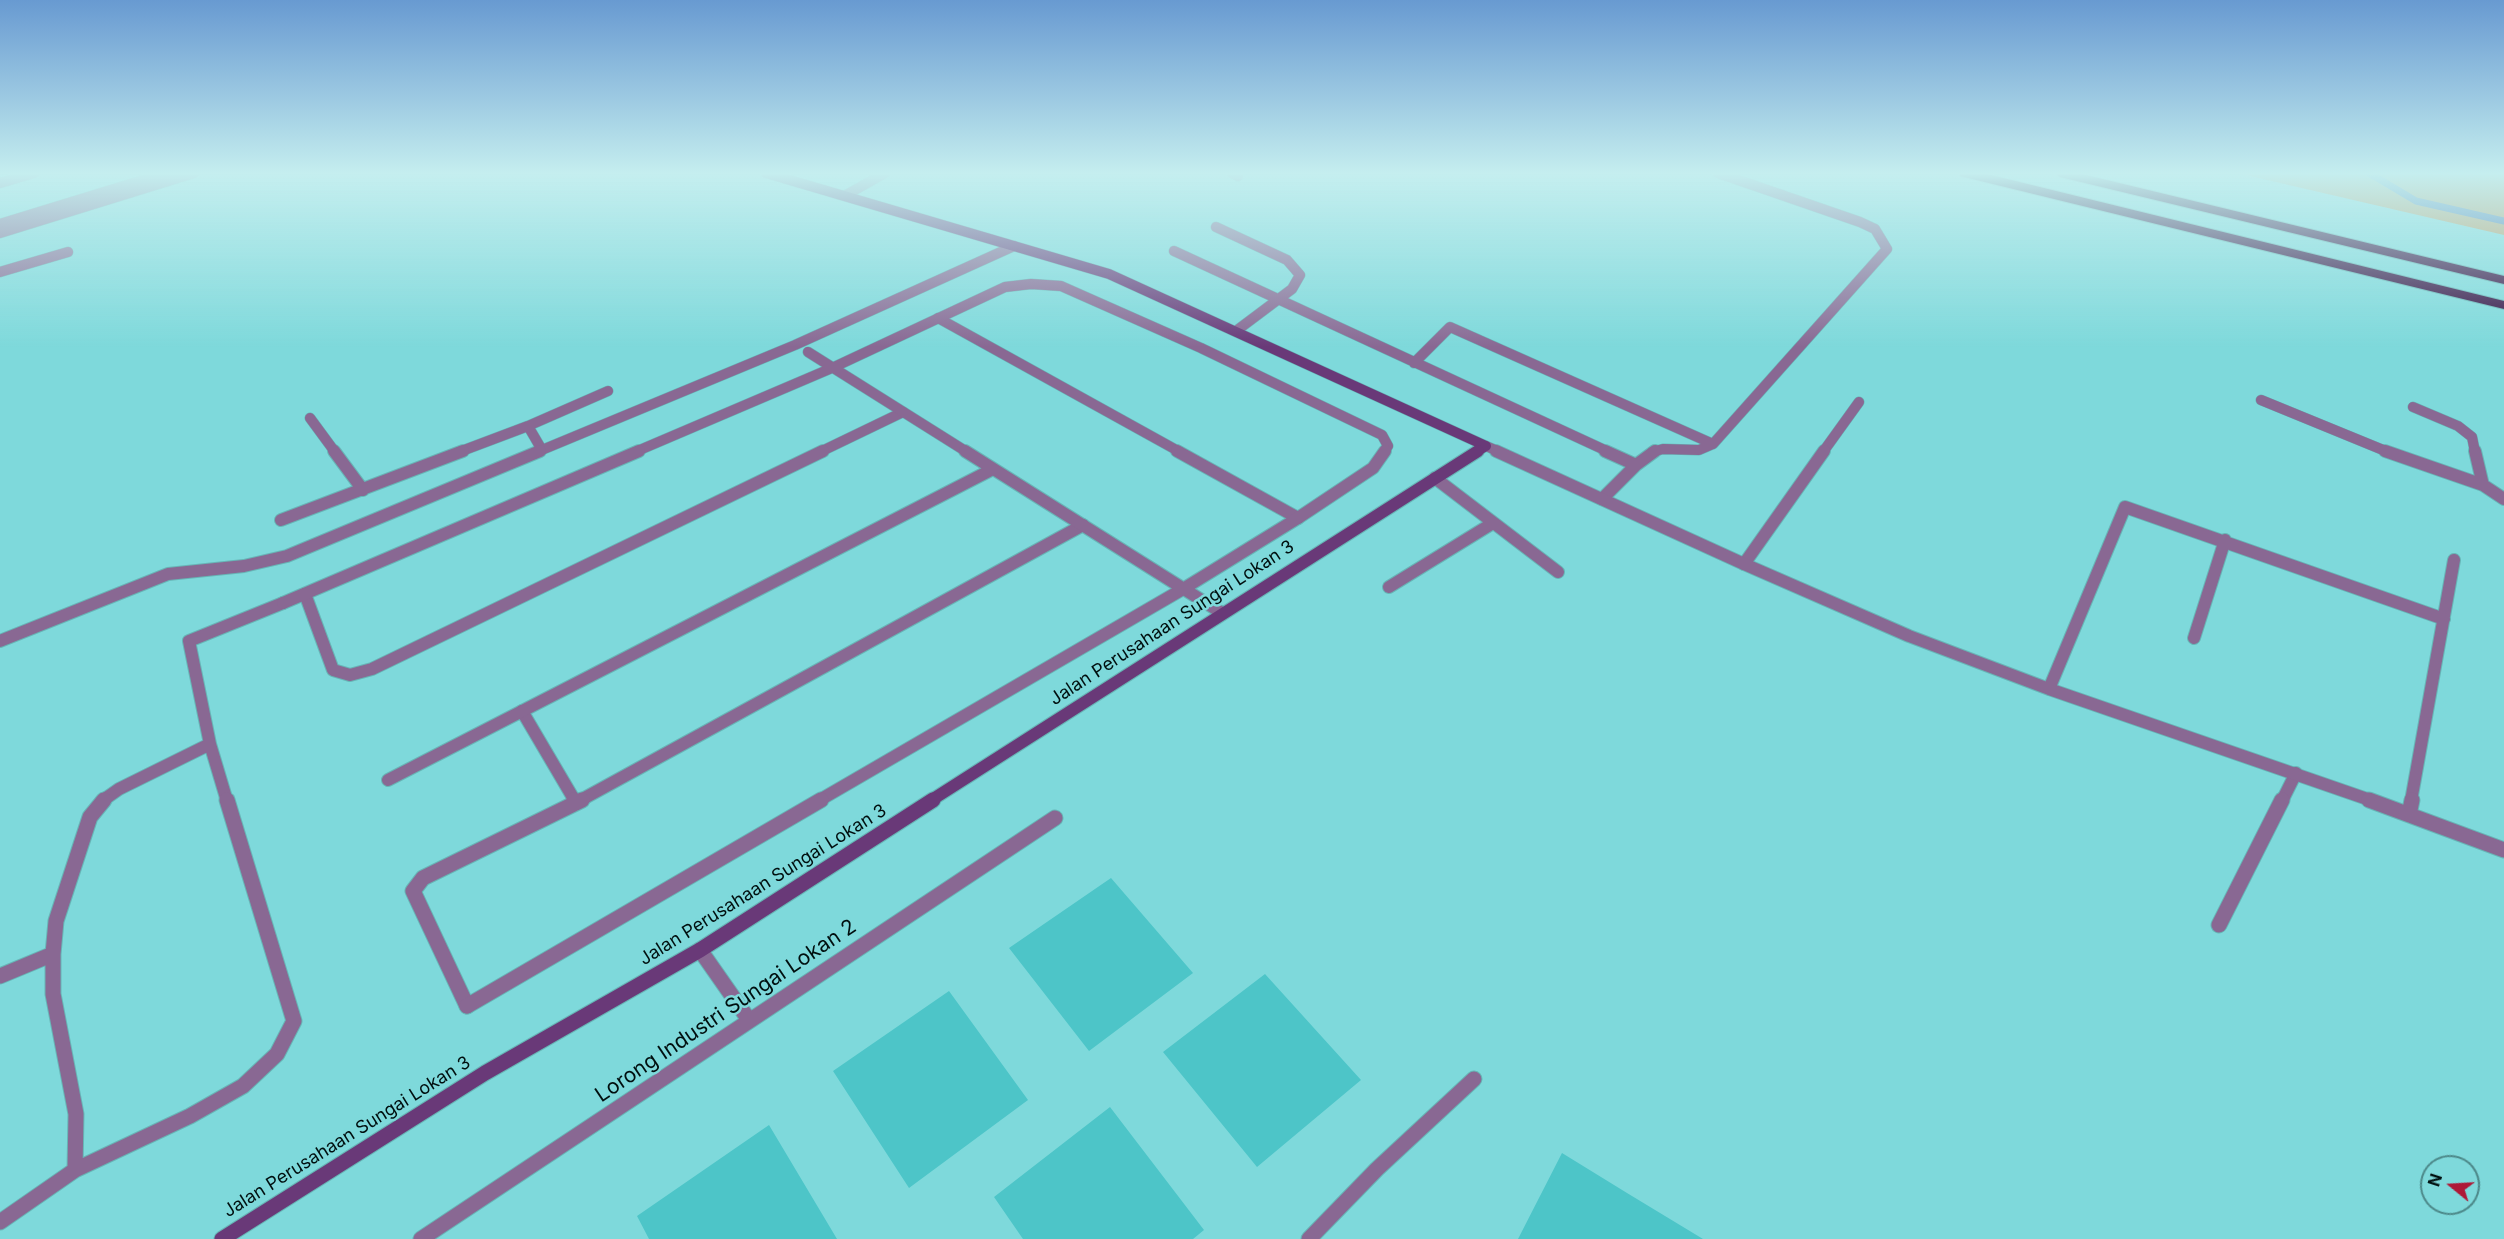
<!DOCTYPE html>
<html>
<head>
<meta charset="utf-8">
<style>
  body { margin:0 }
  #map { position:relative; width:2504px; height:1239px; overflow:hidden; background:#7ed9db; font-family:Inter,sans-serif }
  canvas { display:block }
  .north { position:absolute; left:2420px; top:1155px; width:60px; height:60px; box-sizing:border-box; background:#7ed9db; border:2px solid #4c8889; border-radius:50%; rotate:288deg; font-size:16px; font-weight:700; line-height:24px; text-align:center; color:#000f0f }
  .north::after { content:''; display:block; margin:auto; width:21px; height:27px; background:#ae1937; clip-path:polygon(50% 0,100% 100%,50% 72%,0 100%) }
</style>
</head>
<body>
<div id="map">
<canvas width="2504" height="1239"></canvas>
<div class="north">N</div>
</div>
<script>
const c = document.querySelector('canvas').getContext('2d');
c.lineJoin = 'round';
function paint(path, color) { c.fillStyle = color; c.fill(path, 'evenodd'); }
const shape = rows => new Path2D(rows.map(r => 'M' + r).join(''));
function stroke(path, color, width, dash) { c.strokeStyle = color; c.lineWidth = width; c.lineCap = dash ? 'butt' : 'round'; c.setLineDash(dash || []); c.stroke(path); }
function drawText(font, color, halo, rows, align = 'center') {
  c.font = font + ' Inter,sans-serif'; c.lineWidth = 5; c.setLineDash([]); c.textBaseline = 'middle'; c.strokeStyle = halo; c.fillStyle = color; for (const [text, x, y, turn = 0] of rows) {
    c.save(); c.translate(x, y); c.rotate((+turn || 0) * Math.PI / 180); c.textAlign = isNaN(turn) ? turn : align; if (halo) c.strokeText(text, 0, 0); c.fillText(text, 0, 0); c.restore();
  }
}
paint(shape([
  [2237,173,2504,173,2504,235]
]), '#bf985d');
stroke(shape([
  [2369,173,2416,201,2504,221]
]), '#4972ae', 7);
paint(shape([
  [1111,878,1193,973,1089,1051,1009,948],
  [1265,974,1361,1080,1257,1167,1163,1052],
  [949,991,1028,1100,909,1188,833,1071],
  [1110,1107,1204,1230,1193,1239,1023,1239,994,1197],
  [769,1125,837,1239,649,1239,637,1216],
  [1562,1153,1627,1193,1703,1239,1518,1239]
]), '#4dc5c8');
const serviceFar2 = shape([
  [1232,173,1238,176],
  [0,183,34,173],
  [846,195,885,173],
  [0,224,166,173],
  [1216,227,1287,260,1300,275,1292,289,1236,331],
  [1174,251,1609,452],
  [0,272,68,252],
  [938,318,1180,452],
  [1414,363,1450,327,1713,444],
  [2261,400,2388,452],
  [2413,407,2458,426,2472,437,2475,452],
  [310,418,335,452],
  [528,426,608,391],
  [459,452,528,426,542,450],
  [820,452,903,412],
  [1652,452,1663,449,1699,450,1713,444,1887,249,1875,229,1860,222,1718,173],
  [1823,452,1859,402]
]);
const serviceFar1 = shape([
  [334,451,363,490],
  [1177,451,1298,518],
  [1605,451,1636,465,1655,451],
  [2385,451,2483,485],
  [2475,451,2483,485,2504,499],
  [1435,478,1558,572],
  [1602,499,1636,465],
  [281,520,463,451],
  [1744,564,1824,451],
  [1389,587,1493,523],
  [305,594,333,670,350,675,372,669,823,451],
  [522,711,575,801],
  [102,801,119,789,210,744],
  [227,801,210,744,189,641,283,603],
  [579,801,1083,525],
  [2282,801,2296,773]
]);
const service = shape([
  [574,800,576,803],
  [2219,925,2282,800],
  [0,976,53,954],
  [467,1006,413,891,423,878,582,800],
  [75,1170,76,1114,53,994,53,954,56,921,90,817,104,800],
  [0,1222,75,1170,190,1116,243,1086,277,1054,294,1021,227,800]
]);
const minorFar2 = shape([
  [0,233,194,173],
  [808,352,967,452],
  [1486,446,1500,452],
  [537,452,795,345,1014,246],
  [635,452,832,368,1005,287,1031,284,1061,286,1201,348,1382,435,1388,446,1384,452]
]);
const minorFar1 = shape([
  [965,451,1222,613],
  [1496,451,1744,564,1909,636,2049,689,2373,801],
  [283,603,639,451],
  [2194,638,2225,540],
  [0,641,168,574,244,566,287,556,540,451],
  [2049,689,2125,507,2444,619],
  [388,780,993,469],
  [818,801,1183,589,1298,518,1373,468,1385,451],
  [2411,801,2454,560]
]);
const minor = shape([
  [2369,800,2504,850],
  [2409,815,2412,800],
  [700,950,749,1020],
  [467,1006,821,800],
  [421,1239,1055,818],
  [1309,1239,1377,1169,1474,1079]
]);
const secondaryFar2 = shape([
  [766,173,1109,274,1486,446],
  [1476,452,1486,446]
]);
const secondaryFar1 = shape([
  [930,801,1478,451]
]);
const secondary = shape([
  [222,1239,485,1073,700,950,933,800]
]);
const motorway = shape([
  [1959,173,1983,173,2504,301,2504,309,1960,176,1959,173],
  [2054,173,2078,173,2504,276,2504,284,2060,177,2054,173]
]);
stroke(serviceFar2, '#67b5b6', 11);
stroke(serviceFar1, '#67b5b6', 14);
stroke(service, '#67b5b6', 17);
stroke(minorFar2, '#67b5b6', 11);
stroke(minorFar1, '#67b5b6', 14);
stroke(minor, '#67b5b6', 17);
stroke(secondaryFar2, '#67b5b6', 11);
stroke(secondaryFar1, '#67b5b6', 14);
stroke(secondary, '#67b5b6', 17);
stroke(motorway, '#67b5b6', 2);
stroke(serviceFar2, '#896893', 10);
stroke(serviceFar1, '#896893', 12);
stroke(service, '#896893', 15);
stroke(minorFar2, '#896893', 10);
stroke(minorFar1, '#896893', 12);
stroke(minor, '#896893', 15);
stroke(secondaryFar2, '#693978', 10);
stroke(secondaryFar1, '#693978', 12);
stroke(secondary, '#693978', 15);
paint(motorway, '#330a3e');
const sky = c.createLinearGradient(0, 0, 0, 347);
sky.addColorStop(0, '#689ad1');
sky.addColorStop(0.5, '#c5eeef');
sky.addColorStop(1, '#c5eeef00');
c.fillStyle = sky;
c.fillRect(0, 0, 2504, 347);
drawText('18px', '#000f0f', '#7ed9db', [
  ["Jalan Perusahaan Sungai Lokan 3",1172,623,-33],
  ["Jalan Perusahaan Sungai Lokan 3",763,885,-32],
  ["Jalan Perusahaan Sungai Lokan 3",347,1137,-32]
]);
drawText('21px', '#000f0f', '#7ed9db', [
  ["Lorong Industri Sungai Lokan 2",726,1011,-34]
]);
</script>
</body>
</html>
